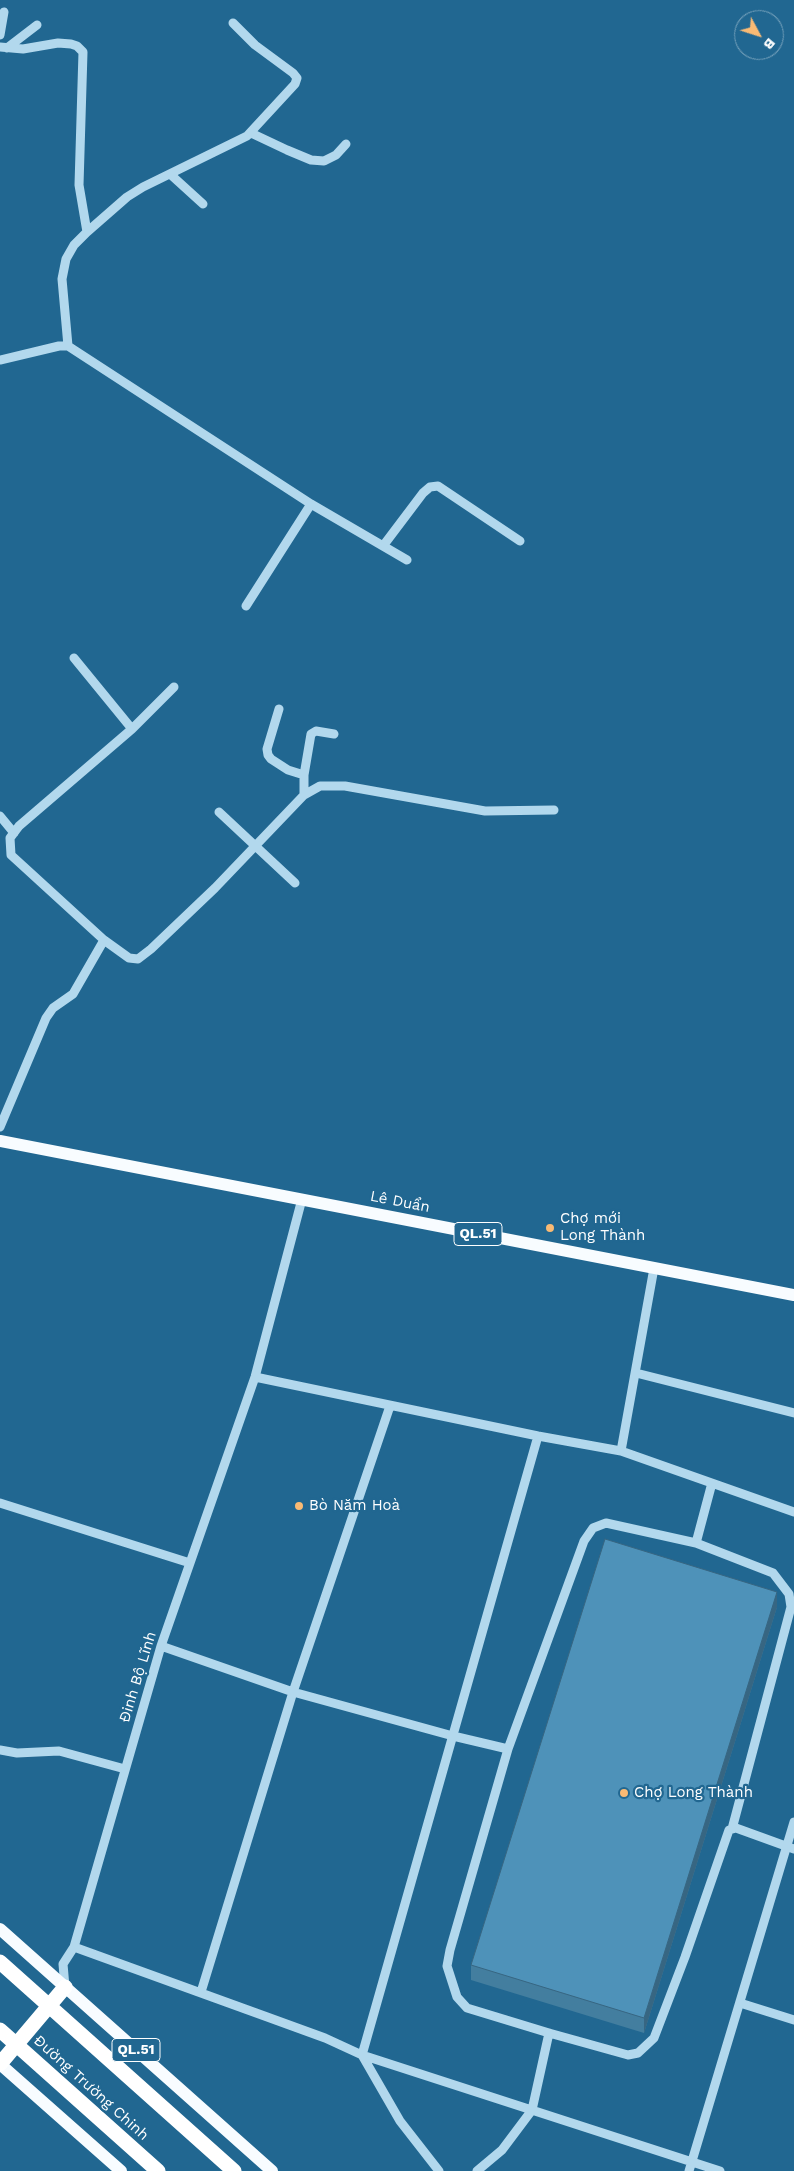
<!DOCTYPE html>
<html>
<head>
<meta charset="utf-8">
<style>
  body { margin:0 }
  #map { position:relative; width:794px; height:2171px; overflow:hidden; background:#216791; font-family:"Work Sans",sans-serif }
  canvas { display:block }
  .north { position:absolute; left:734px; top:10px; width:50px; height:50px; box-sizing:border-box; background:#216791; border:1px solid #7aa4bd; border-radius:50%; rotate:130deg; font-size:14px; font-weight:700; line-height:20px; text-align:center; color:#fff }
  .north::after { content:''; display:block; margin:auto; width:18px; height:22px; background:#f9ba74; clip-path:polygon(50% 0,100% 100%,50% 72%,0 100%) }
</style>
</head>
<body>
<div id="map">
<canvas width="794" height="2171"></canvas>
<div class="north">B</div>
</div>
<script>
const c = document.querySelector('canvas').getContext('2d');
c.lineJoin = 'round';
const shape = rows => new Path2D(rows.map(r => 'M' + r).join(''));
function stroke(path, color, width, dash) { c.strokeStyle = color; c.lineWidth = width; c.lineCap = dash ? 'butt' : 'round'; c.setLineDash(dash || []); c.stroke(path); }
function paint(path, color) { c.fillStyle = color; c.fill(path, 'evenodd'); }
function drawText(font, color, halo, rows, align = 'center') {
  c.font = font + ' "Work Sans",sans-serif'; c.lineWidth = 4.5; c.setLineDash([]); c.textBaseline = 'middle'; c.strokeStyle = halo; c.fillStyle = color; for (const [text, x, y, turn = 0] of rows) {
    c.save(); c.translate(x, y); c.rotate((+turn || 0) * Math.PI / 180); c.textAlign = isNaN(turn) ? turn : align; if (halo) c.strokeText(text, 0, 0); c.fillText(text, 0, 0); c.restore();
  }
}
stroke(shape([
  [0,35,4,12],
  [0,47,23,49,58,43,71,44,77,46,83,52,79,185,87,232],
  [7,48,37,25],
  [251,133,287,150,311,160,324,161,336,155,346,144],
  [170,174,203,204],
  [68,346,62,279,66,259,74,245,87,232,127,197,143,187,247,136,295,84,297,78,293,73,255,45,233,23],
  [0,360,59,346,68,346,311,504,407,560],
  [383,546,423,493,430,487,438,486,520,541],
  [246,606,311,504],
  [74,658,132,729],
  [279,709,267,749,268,755,271,759,288,770,304,775],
  [304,795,304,775,311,734,316,731,334,734],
  [219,812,295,883],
  [0,816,14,833],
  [104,940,11,855,10,838,19,826,132,729,174,687],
  [0,1127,46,1018,53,1008,73,994,104,940,129,958,138,959,151,949,215,888,304,795,320,786,345,786,485,811,554,810],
  [636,1373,794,1413],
  [255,1377,538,1436,621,1451,794,1512],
  [621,1451,654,1268],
  [0,1503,190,1563],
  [696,1543,712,1483],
  [161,1646,293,1692,453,1736,508,1749],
  [0,1750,17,1753,59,1751,125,1769],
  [732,1829,791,1607,789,1594,773,1573,696,1543,606,1523,593,1528,584,1541,508,1749,450,1950,447,1966,457,1997,467,2008,549,2033,628,2055,638,2053,654,2038,685,1957,729,1830,736,1828,794,1849],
  [74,1947,270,2018,325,2038,362,2055,720,2171],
  [65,1987,63,1964,74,1947,161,1646,255,1377,302,1199],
  [201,1992,293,1692,390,1406],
  [740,2003,794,2020],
  [439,2171,400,2121,362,2055,538,1436],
  [477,2171,502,2150,532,2110,549,2033],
  [689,2171,794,1822]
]), '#b2d8ed', 9);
stroke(shape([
  [0,1141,794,1295],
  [0,1929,272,2171],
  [0,2064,121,2171]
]), '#f8fcff', 12);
stroke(shape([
  [0,1962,234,2171],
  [0,2030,158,2171],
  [0,2064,65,1987]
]), '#fff', 15);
paint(shape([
  [777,1607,644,2033,471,1980,471,1965]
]), '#437e9f');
paint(shape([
  [777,1592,777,1607,644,2033,644,2018]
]), '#376682');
const building = shape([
  [605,1539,777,1592,644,2018,471,1965,605,1539]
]);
paint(building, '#4e92b9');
stroke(building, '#376682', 1);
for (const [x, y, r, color] of [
  [550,1228,5,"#f9ba74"],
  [299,1506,5,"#f9ba74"],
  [624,1793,5,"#f9ba74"]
]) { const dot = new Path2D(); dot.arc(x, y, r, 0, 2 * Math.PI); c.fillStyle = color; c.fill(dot); stroke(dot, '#216791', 2); }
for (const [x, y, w] of [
  [478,1234,48],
  [136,2050,48]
]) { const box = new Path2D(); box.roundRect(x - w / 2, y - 11.5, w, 23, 4); c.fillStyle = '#216791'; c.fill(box); stroke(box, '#fff', 1); }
drawText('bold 14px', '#fff', null, [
  ["QL.51",478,1234],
  ["QL.51",136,2050]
]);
drawText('15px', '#fff', '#216791', [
  ["Lê Duẩn",400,1202,11],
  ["Đinh Bộ Lĩnh",138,1677,-73],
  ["Đường Trường Chinh",91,2088,42]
]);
drawText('15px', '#fff', '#216791', [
  ["Chợ mới",560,1219],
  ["Long Thành",560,1236],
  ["Bò Năm Hoà",309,1506],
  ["Chợ Long Thành",634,1793]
], 'left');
</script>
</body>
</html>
